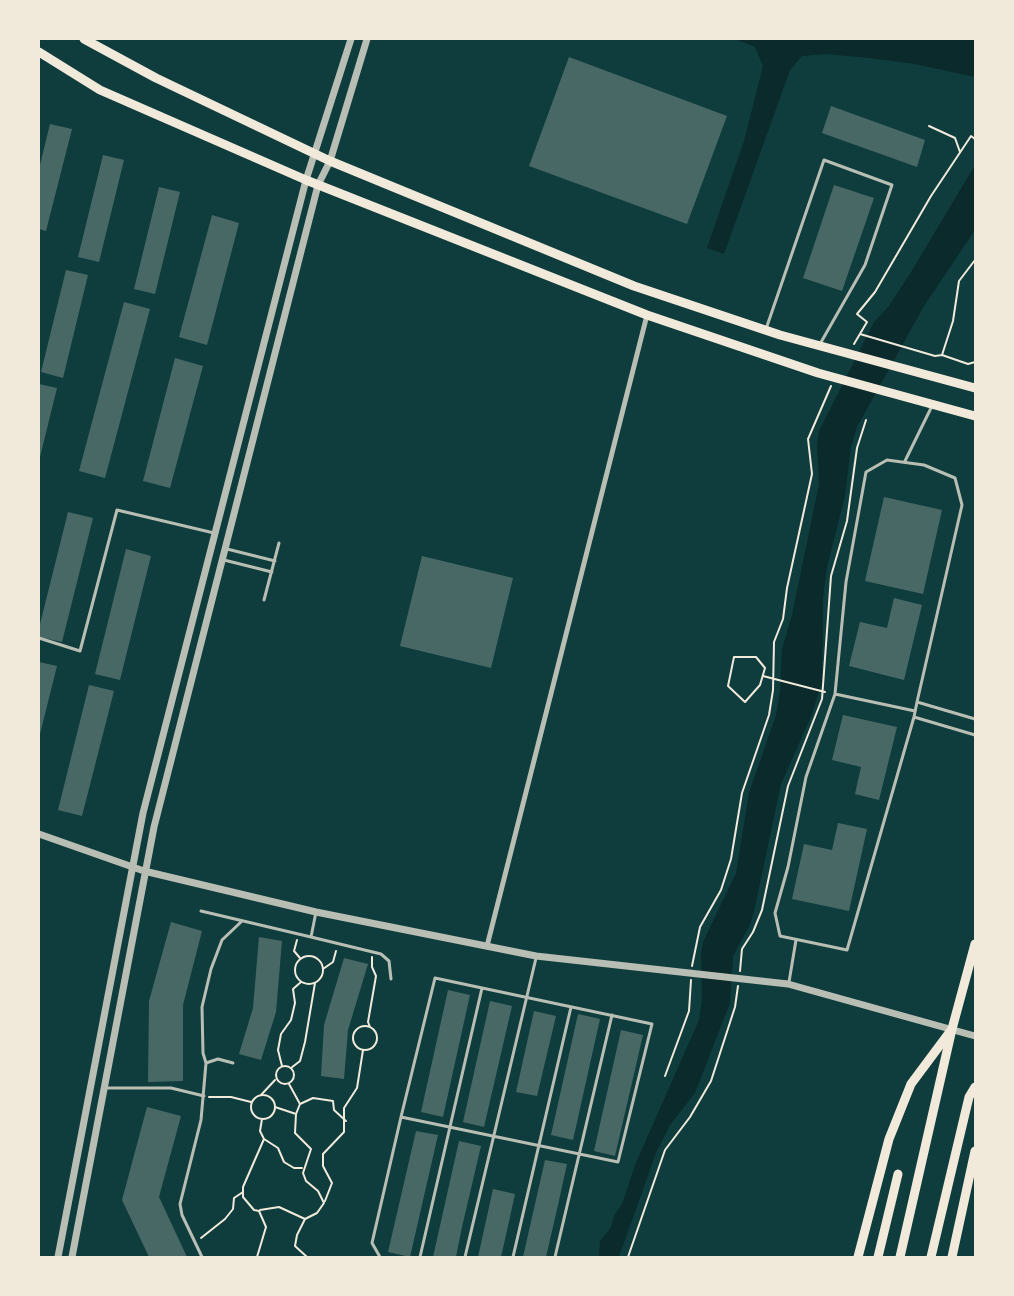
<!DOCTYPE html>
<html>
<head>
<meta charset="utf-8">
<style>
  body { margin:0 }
  #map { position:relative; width:1014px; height:1296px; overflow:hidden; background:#0f3d3e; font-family:"Exo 2",sans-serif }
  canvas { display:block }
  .frame { position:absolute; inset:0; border:40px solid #f1e9da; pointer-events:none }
</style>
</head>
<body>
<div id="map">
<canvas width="1014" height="1296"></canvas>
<div class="frame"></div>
</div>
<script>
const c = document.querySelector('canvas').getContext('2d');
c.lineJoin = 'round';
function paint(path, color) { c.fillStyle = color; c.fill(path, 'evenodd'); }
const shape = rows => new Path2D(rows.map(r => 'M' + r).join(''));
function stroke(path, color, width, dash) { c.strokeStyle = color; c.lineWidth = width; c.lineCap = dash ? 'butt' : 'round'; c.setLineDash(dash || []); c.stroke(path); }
paint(shape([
  [735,39,975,39,975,77,915,64,869,58,826,54,802,56,790,70,724,254,707,248,744,141,763,66,755,47],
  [975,165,975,230,924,306,857,427,851,447,845,496,827,567,823,599,822,683,810,719,781,784,755,907,750,925,733,956,730,1003,695,1093,670,1125,656,1153,619,1257,599,1257,600,1241,610,1229,615,1214,622,1204,635,1165,699,1020,702,999,701,954,703,942,736,873,749,793,776,715,780,692,782,649,792,615,819,484,817,445,819,431,874,322,889,306,911,272]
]), '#0a2a2b');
paint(shape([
  [569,57,727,116,687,224,529,166],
  [831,106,925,140,917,167,822,133],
  [50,124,72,129,46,231,39,229,39,169],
  [103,155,124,160,99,262,78,257],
  [834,185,874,198,842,291,803,278],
  [159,187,180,192,155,294,134,289],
  [212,215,239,223,207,345,179,337],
  [66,270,88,275,63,378,41,372],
  [124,302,150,309,105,478,79,471],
  [175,358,203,366,170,488,143,481],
  [39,384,57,388,40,457,39,457],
  [884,497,942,510,923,594,865,581],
  [68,512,93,518,62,642,39,637,39,628],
  [126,549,151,556,120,680,95,674],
  [422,556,513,578,491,668,400,646],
  [894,598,922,605,904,680,849,666,860,622,887,628],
  [39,662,57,666,40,734,39,734],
  [89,685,114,691,82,816,58,810],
  [843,715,897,727,879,800,855,794,861,767,832,760],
  [838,823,867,829,849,911,792,899,804,844,832,850],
  [171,922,202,931,183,1005,183,1081,148,1082,149,1001],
  [259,937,282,941,276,1012,261,1060,239,1054,253,1008],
  [344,958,368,964,348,1030,344,1079,321,1076,324,1025],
  [448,990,470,995,443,1117,421,1112],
  [490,1001,512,1006,484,1127,463,1122],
  [534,1011,556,1016,537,1096,516,1092],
  [578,1014,600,1019,573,1140,551,1135],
  [621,1030,643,1035,615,1156,594,1151],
  [147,1107,181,1116,159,1197,187,1257,149,1257,122,1200],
  [416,1131,438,1135,410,1257,388,1252],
  [459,1141,481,1146,462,1227,456,1257,433,1257],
  [545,1160,567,1164,558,1205,546,1257,523,1257],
  [493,1189,515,1194,506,1235,501,1257,478,1257]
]), '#486865');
stroke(shape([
  [929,126,955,138,960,152],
  [860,334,935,356,942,355,968,364,975,362],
  [854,344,867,322,857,314,875,292,931,196,971,136,975,139],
  [942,355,953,321,959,281,975,260],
  [734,657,756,657,765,668,760,685,745,702,728,686,734,657],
  [763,676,825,692],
  [297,940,294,951,300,958],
  '295 970a14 14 0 1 1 28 0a14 14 0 1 1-28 0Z',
  [692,966,700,927,721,890,731,859,742,793,769,715,773,690,774,642,783,619,787,588,812,474,808,439,831,386],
  [323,969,333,962,336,951],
  [740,971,742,949,753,932,762,910,788,786,822,699,831,576,847,521,857,448,866,420],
  '353 1038a12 12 0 1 1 24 0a12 12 0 1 1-24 0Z',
  [370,1027,368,1022,376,976,372,967,372,957],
  '276 1075a9 9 0 1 1 18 0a9 9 0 1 1-18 0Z',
  [282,1066,278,1050,281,1034,291,1020,295,1003,293,989,301,982],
  [291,1068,300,1061,305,1042,315,983],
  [665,1076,689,1011,691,980],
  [289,1084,300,1104,296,1114,295,1133,311,1149,303,1173,306,1181,318,1191,324,1203,317,1213,305,1219,297,1235,295,1246,307,1257],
  [261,1095,275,1080],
  '251 1107a12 12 0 1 1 24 0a12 12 0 1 1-24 0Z',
  [209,1097,231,1097,251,1102],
  [300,1104,313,1098,333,1101,334,1110,346,1121],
  [275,1107,296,1114],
  [262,1119,260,1131,264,1139,278,1148,284,1162,294,1168,302,1168],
  [325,1201,332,1183,323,1166,323,1154,344,1132,344,1108,357,1088,363,1050],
  [260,1210,279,1207,305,1219],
  [201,1238,225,1219,233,1209,234,1198,243,1192],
  [257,1257,266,1227,259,1211,254,1210,243,1197,243,1187,264,1139],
  [628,1257,665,1150,690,1117,711,1081,735,1007,738,986]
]), '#f1e9da', 2);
stroke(shape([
  [766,329,824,160,892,185,865,265,820,344],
  [905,461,932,406],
  [227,549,275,561],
  [224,560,272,572],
  [264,600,279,543],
  [39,638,80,651,117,510,214,533],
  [835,694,915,711],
  [917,702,914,717,975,735],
  [914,717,847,950,780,936,775,913,788,867,806,777,835,694,846,582,866,472,887,460,924,465,955,478,962,505,917,702,975,719],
  [201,911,311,937],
  [316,912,311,937,381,954,389,961,391,979],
  [789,982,796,940],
  [206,1063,218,1059,233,1063],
  [105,1088,171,1088,204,1096],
  [202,1257,182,1215,180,1204,201,1120,206,1063,203,1053,202,1007,211,969,222,940,241,922],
  [380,1257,372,1243,401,1117,435,978,652,1024,618,1162,401,1117],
  [420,1257,482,988],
  [465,1257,536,958],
  [513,1257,571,1007],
  [555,1257,612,1015]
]), '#b8beb3', 3);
stroke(shape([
  [487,946,647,315]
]), '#b8beb3', 5);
stroke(shape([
  [39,834,144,871,316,912,536,956,788,984,975,1036],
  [58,1257,143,813,306,180,351,39],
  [72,1257,154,827,318,185,330,161,367,39]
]), '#b8beb3', 7);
stroke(shape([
  [84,39,156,78,330,161,634,286,780,335,975,388],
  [39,52,100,90,306,180,647,315,818,373,975,416],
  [900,1257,952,1029,975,944],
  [931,1257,969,1097,975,1087],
  [952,1257,975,1151]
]), '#f1e9da', 9);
stroke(shape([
  [858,1257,889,1139,911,1084,952,1029],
  [878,1257,898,1174]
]), '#f1e9da', 9);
</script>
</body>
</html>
